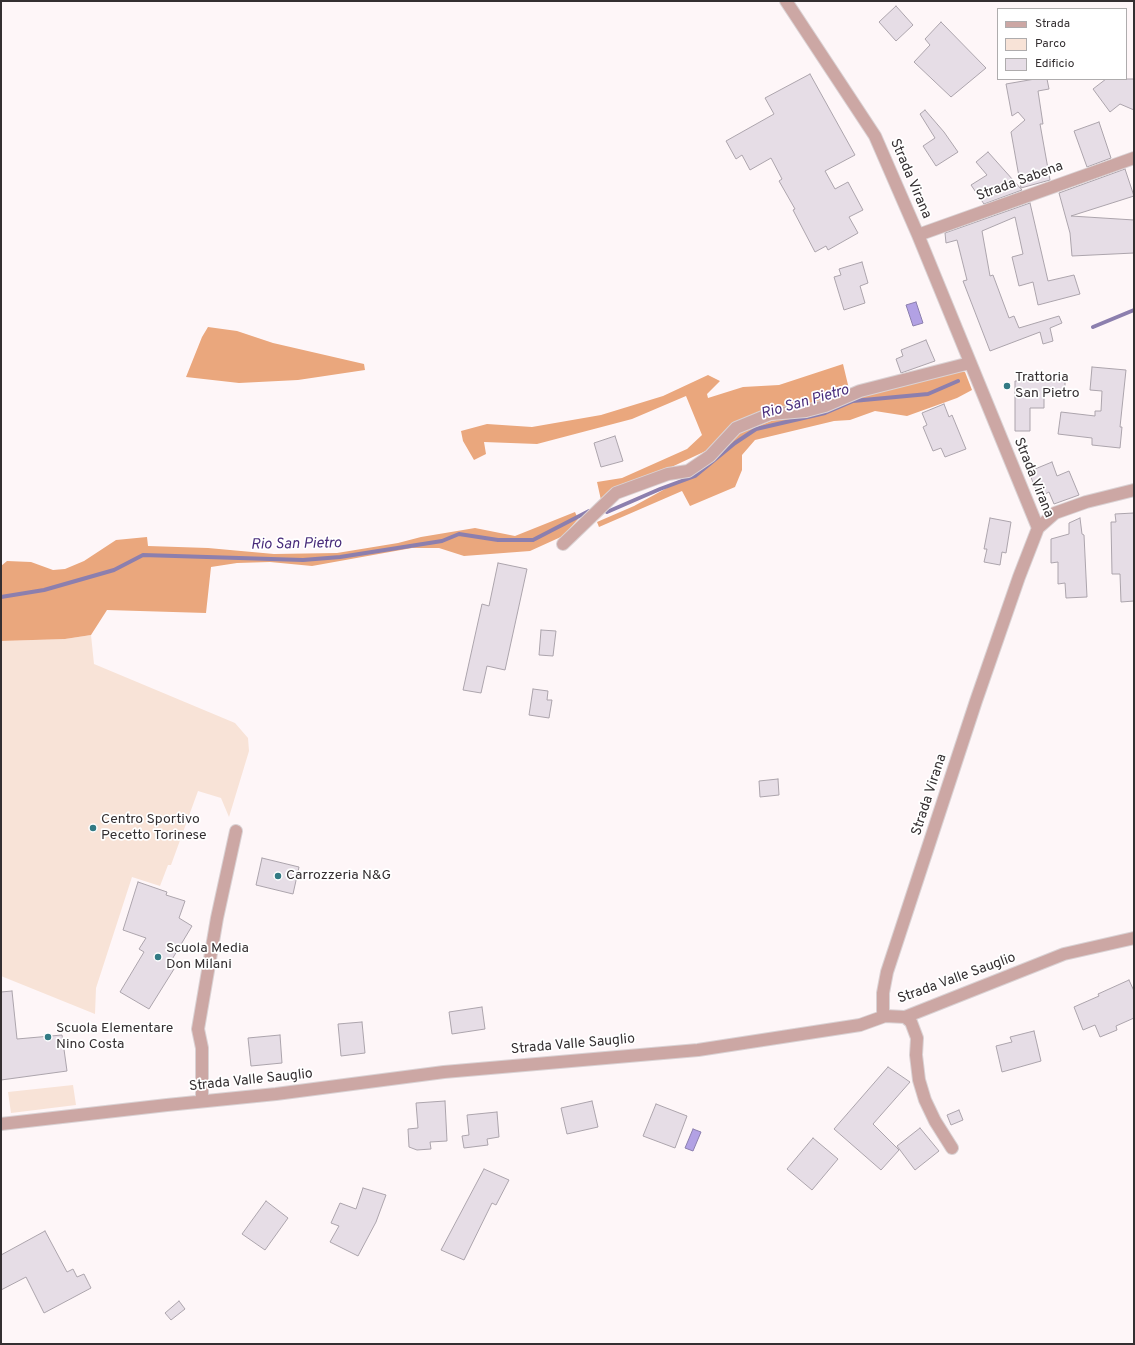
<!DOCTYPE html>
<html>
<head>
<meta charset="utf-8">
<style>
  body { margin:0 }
  #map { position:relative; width:1135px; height:1345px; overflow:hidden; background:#fef6f8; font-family:Overpass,sans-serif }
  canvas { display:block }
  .frame { position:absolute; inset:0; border:2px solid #342f31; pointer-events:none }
  .legend { position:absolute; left:997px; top:8px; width:130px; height:72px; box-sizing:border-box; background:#fff; border:1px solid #aeacad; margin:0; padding:5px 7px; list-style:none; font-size:12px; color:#342f31 }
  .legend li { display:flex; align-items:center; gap:8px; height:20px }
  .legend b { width:20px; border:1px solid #aeacad }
</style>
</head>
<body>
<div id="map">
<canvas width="1135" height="1345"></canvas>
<div class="frame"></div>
<ul class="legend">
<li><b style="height:5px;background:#cca7a4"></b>Strada</li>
<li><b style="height:11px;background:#f8e3d7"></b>Parco</li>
<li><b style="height:11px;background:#e6dde6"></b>Edificio</li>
</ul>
</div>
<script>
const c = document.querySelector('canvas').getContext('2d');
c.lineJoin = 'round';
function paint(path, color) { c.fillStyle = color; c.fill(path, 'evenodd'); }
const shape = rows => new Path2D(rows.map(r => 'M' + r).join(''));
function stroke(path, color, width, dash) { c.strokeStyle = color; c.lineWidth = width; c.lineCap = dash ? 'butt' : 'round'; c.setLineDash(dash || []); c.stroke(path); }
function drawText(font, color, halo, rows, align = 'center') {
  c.font = font + ' Overpass,sans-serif'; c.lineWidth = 3.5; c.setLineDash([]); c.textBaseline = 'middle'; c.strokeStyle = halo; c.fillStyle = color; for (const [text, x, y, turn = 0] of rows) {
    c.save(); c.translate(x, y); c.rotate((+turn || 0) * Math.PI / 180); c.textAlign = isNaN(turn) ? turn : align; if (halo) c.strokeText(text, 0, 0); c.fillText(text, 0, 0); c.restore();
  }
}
paint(shape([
  [91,635,94,664,235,723,248,738,249,751,229,817,221,798,198,791,171,865,168,865,160,886,132,877,96,988,95,1014,1,976,1,641,65,639],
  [73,1085,76,1105,11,1113,8,1092]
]), '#f8e3d7');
paint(shape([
  [208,327,237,331,273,343,364,364,365,370,298,380,239,383,186,377,202,337],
  [843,364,849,389,825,402,771,410,710,449,601,500,597,482,622,478,687,449,702,435,686,396,632,419,537,444,484,442,486,454,474,460,463,441,461,431,487,424,532,427,601,415,663,396,708,375,720,381,707,394,708,398,743,387,779,385],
  [955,371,965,372,972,390,957,398,907,416,875,411,850,420,834,421,755,440,742,455,742,470,735,487,690,506,682,491,599,527,597,522,634,506,674,484,714,458,735,435,771,421,807,414,852,398],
  [575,512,578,519,563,536,530,551,464,556,439,548,412,548,312,566,270,562,237,563,211,567,206,613,107,610,91,635,65,639,1,641,1,566,7,561,31,562,53,570,65,569,84,561,116,540,147,537,148,546,208,548,274,554,337,553,398,543,421,537,475,528,515,536]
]), '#eaa77d');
const water = shape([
  [916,302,923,323,913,326,906,305,916,302],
  [693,1129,701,1132,693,1151,685,1148,693,1129]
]);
paint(water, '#b2a1e4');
stroke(water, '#8c7fae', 1);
stroke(shape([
  [1093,327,1134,310],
  [607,512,660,489,695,476,735,443,756,429,825,413,853,401,928,394,958,381],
  [1,597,44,590,114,570,143,555,303,560,340,557,442,541,459,534,498,540,533,540,589,511]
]), '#8c7fae', 4);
const building = shape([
  [896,6,913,25,896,41,879,22,896,6],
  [941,22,986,68,951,97,914,62,930,45,925,39,941,22],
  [810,74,855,155,825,171,835,189,848,182,863,210,849,217,858,233,828,250,826,246,815,252,793,210,795,209,779,181,782,179,771,158,750,170,742,155,736,159,726,141,774,114,765,98,810,74],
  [1035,79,1047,79,1049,89,1038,91,1043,124,1040,124,1050,180,1021,188,1011,132,1025,120,1018,112,1012,116,1006,84,1035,79],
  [1106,79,1134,79,1134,110,1120,104,1110,112,1093,89,1106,79],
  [925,110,944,132,958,152,936,166,923,146,935,138,920,114,925,110],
  [1099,122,1111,158,1087,167,1074,131,1099,122],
  [988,152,1022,190,984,204,971,185,987,175,976,162,988,152],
  [1125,169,1134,196,1071,216,1134,220,1134,253,1072,256,1070,233,1059,193,1125,169],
  [1030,203,1048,281,1074,275,1080,294,1038,305,1033,282,1019,286,1012,257,1023,254,1015,217,982,231,990,276,993,275,1009,318,1014,316,1019,328,1059,316,1062,323,1050,328,1053,341,1043,344,1040,332,990,351,963,281,967,280,957,240,946,243,945,233,1030,203],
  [862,262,868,283,860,286,865,303,844,310,834,277,841,275,839,269,862,262],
  [926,340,935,361,901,373,896,359,903,356,901,350,926,340],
  [1092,367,1126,370,1120,427,1122,427,1120,448,1092,445,1092,438,1058,434,1061,412,1095,416,1095,411,1101,411,1102,391,1090,390,1092,367],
  [1044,380,1065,380,1065,390,1044,391,1044,408,1030,408,1030,431,1015,431,1015,381,1044,380],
  [944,404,949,417,952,415,966,449,945,457,941,448,933,451,923,427,927,425,922,413,944,404],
  [615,436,623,461,601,467,594,443,615,436],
  [1052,462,1057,476,1069,471,1079,495,1054,504,1049,492,1039,497,1030,475,1036,473,1035,469,1052,462],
  [1134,513,1134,601,1121,602,1120,574,1112,574,1111,522,1116,522,1115,514,1134,513],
  [990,518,1011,522,1006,553,1002,552,1000,565,984,562,987,549,984,549,990,518],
  [1080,518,1082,534,1084,535,1087,597,1066,598,1065,583,1058,584,1058,562,1051,563,1051,539,1069,534,1069,523,1080,518],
  [498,563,527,569,505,670,487,666,481,693,463,690,482,604,489,606,498,563],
  [541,630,556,631,553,656,539,655,541,630],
  [533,689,548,691,547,700,552,700,549,718,529,715,533,689],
  [778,779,779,795,760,797,759,781,778,779],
  [262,858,299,867,293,894,256,885,262,858],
  [138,882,167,892,166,895,185,901,179,918,192,926,168,966,174,969,149,1009,120,992,144,952,139,949,146,938,123,930,138,882],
  [1129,980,1134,991,1134,1018,1116,1026,1117,1030,1100,1037,1095,1025,1083,1030,1074,1007,1099,996,1098,994,1129,980],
  [12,991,17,1039,62,1035,67,1071,1,1080,1,992,12,991],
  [482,1007,485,1029,452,1034,449,1012,482,1007],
  [362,1022,365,1053,341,1056,338,1024,362,1022],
  [1034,1031,1041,1061,1002,1072,996,1046,1012,1042,1010,1037,1034,1031],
  [280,1035,282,1063,251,1066,248,1038,280,1035],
  [888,1067,910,1082,873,1124,899,1150,881,1170,834,1129,888,1067],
  [445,1101,447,1141,430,1142,431,1149,417,1150,409,1147,408,1129,418,1128,416,1103,445,1101],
  [592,1101,598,1127,567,1134,561,1108,592,1101],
  [656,1104,687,1116,675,1148,643,1136,656,1104],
  [959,1110,963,1120,951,1125,947,1115,959,1110],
  [497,1112,499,1137,487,1139,488,1145,464,1148,462,1136,469,1135,467,1115,497,1112],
  [920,1128,939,1151,915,1170,897,1146,920,1128],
  [813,1138,838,1159,812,1190,787,1169,813,1138],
  [484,1169,509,1180,496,1205,492,1203,464,1260,441,1250,484,1169],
  [363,1188,386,1195,376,1222,358,1256,330,1242,339,1226,331,1223,340,1203,356,1209,363,1188],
  [266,1201,288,1218,265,1250,242,1234,266,1201],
  [45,1231,67,1272,73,1269,77,1277,84,1274,91,1288,44,1313,26,1277,1,1290,1,1255,45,1231],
  [179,1301,185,1309,171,1320,165,1313,179,1301]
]);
paint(building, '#e6dde6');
stroke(building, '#aca4ac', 1);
const minor = shape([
  [786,1,875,136,918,235,1038,528],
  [918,235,1134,158],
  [563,544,616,493,668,474,688,471,710,456,736,428,770,414,806,411,825,406,860,391,970,363],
  [885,1016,883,1011,883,993,887,972,976,701,1019,577,1038,528,1055,513,1086,502,1134,490],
  [905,1017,911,1022,917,1038,916,1055,919,1080,925,1100,935,1121,952,1148],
  [202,1101,202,1048,198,1029,217,918,236,831],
  [1,1124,167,1105,276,1094,444,1072,698,1050,860,1025,885,1016,905,1017,1064,954,1134,938]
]);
stroke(minor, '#dad2d4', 14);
stroke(minor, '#cca7a4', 12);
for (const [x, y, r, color] of [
  [1007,386,4,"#337a84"],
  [93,828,4,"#337a84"],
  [278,876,4,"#337a84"],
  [158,957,4,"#337a84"],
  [48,1037,4,"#337a84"]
]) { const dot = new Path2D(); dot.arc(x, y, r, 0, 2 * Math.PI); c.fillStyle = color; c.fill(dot); stroke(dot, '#fff', 1.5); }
drawText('14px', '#342f31', '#fff', [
  ["Strada Virana",910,179,67],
  ["Strada Sabena",1020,182,-20],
  ["Strada Virana",1033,478,68],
  ["Strada Virana",930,795,-72],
  ["Strada Valle Sauglio",957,979,-20],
  ["Strada Valle Sauglio",573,1045,-5],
  ["Strada Valle Sauglio",251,1081,-6]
]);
drawText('14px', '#342f31', '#fff', [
  ["Trattoria",1015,378],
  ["San Pietro",1015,394],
  ["Centro Sportivo",101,820],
  ["Pecetto Torinese",101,836],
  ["Carrozzeria N&G",286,876],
  ["Scuola Media",166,949],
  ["Don Milani",166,965],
  ["Scuola Elementare",56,1029],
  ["Nino Costa",56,1045]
], 'left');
drawText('italic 15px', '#482c7b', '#fff', [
  ["Rio San Pietro",805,403,-16],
  ["Rio San Pietro",296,545,-1]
]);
</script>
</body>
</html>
